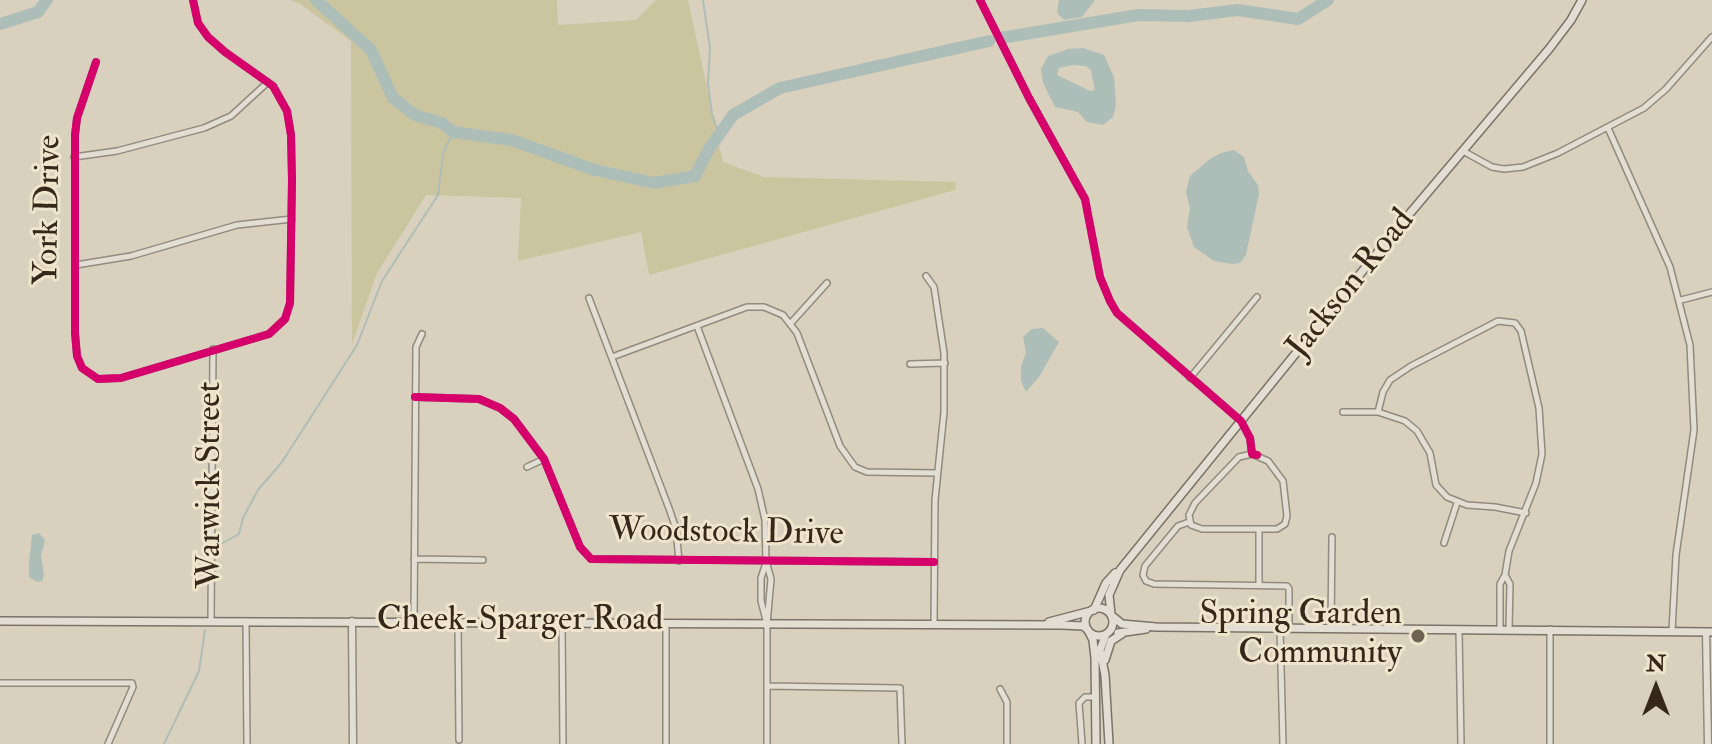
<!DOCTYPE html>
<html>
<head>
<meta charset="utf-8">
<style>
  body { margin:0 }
  #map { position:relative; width:1712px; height:744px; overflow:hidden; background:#d9d1bd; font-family:"IM FELL Double Pica",serif }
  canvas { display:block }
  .north { position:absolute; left:1616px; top:648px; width:80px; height:80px; -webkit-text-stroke:6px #efe4cc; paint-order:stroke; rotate:0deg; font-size:22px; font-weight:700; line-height:32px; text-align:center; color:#352719 }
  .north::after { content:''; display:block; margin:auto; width:28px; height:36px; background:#352719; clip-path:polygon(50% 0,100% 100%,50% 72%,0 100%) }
</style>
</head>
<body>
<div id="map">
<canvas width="1712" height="744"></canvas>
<div class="north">N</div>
</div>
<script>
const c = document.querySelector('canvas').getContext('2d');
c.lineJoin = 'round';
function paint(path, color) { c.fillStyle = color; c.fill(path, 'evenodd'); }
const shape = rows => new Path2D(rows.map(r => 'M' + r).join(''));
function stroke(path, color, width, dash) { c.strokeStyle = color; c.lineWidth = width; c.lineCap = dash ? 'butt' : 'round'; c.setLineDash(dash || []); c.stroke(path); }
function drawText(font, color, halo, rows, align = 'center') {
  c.font = font + ' "IM FELL Double Pica",serif'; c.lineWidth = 6; c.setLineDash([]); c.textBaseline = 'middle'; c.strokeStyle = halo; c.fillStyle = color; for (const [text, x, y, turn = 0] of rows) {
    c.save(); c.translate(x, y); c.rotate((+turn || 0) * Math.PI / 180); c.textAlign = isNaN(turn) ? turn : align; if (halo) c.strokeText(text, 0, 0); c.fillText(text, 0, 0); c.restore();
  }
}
paint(shape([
  [290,0,557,0,558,25,636,20,656,0,688,0,723,162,764,177,956,182,955,190,649,275,641,232,518,261,521,198,426,195,376,275,352,345,351,41,300,4]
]), '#cac59f');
paint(shape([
  [1059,0,1095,0,1082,17,1064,20,1057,13],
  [1083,48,1104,55,1114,77,1116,105,1113,117,1103,125,1087,122,1078,112,1055,107,1043,83,1041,69,1048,56,1068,49],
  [1073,65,1086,66,1091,70,1095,90,1090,91,1057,75,1059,68],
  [1234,150,1244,157,1248,171,1258,185,1259,194,1246,255,1240,263,1232,264,1214,261,1194,247,1187,227,1190,208,1186,192,1190,176,1210,159,1221,153],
  [1043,328,1059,342,1039,377,1026,392,1021,381,1021,366,1026,353,1023,337,1032,329],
  [39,533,45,540,41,555,44,575,42,581,37,582,29,577,29,563,32,535]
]), '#adbeb8');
stroke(shape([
  [703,0,710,48,708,83,712,114,719,134],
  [221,544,239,534,243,518,258,490,282,462,357,345,382,281,438,195,443,153,453,132],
  [164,744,199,671,205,630]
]), '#adbeb8', 2);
stroke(shape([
  [316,0,371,50,393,98,415,115,442,123,453,132,511,140,595,170,654,183,695,176,709,149,733,115,780,88,989,41],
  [0,24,38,12,47,0],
  [1001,38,1138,15,1189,16,1238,10,1298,19,1328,0]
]), '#adbeb8', 12);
const minor = shape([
  [980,0,1029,98,1085,199,1100,277,1110,301,1117,313,1241,421,1250,438,1252,454],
  [96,62,77,118,75,135,75,333,77,356,82,368,98,379,121,378,269,334,285,319,290,303,292,180,291,135,287,111,273,86,225,52,208,37,198,23,193,0],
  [1608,128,1670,267,1690,345,1694,430,1676,555,1672,631],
  [1463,151,1492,167,1504,169,1523,167,1558,153,1644,108,1666,89,1712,37],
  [74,157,117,151,204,128,231,116,268,82],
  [76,265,131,256,237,225,292,219],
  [926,276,934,287,944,353,944,412,935,500,934,625],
  [589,298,670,511,676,529,679,561],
  [1681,300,1712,292],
  [791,323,827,283],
  [697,326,758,489,765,520,766,561,771,579,767,624,767,744],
  [612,357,747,307,764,307,783,315,797,333,840,446,855,467,867,472,937,473],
  [910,364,945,363],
  [1190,378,1257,297],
  [415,397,479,399,500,408,514,419,544,459,580,547,591,559,934,562],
  [1343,412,1378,412,1405,421,1417,431,1430,453,1436,485,1447,497,1467,505,1495,507,1526,513],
  [1378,412,1383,392,1390,380,1411,366,1498,321,1515,323,1521,331,1539,408,1542,454,1536,483,1509,551,1505,575,1500,584,1500,629],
  [1252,454,1268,461,1283,481,1287,516,1285,524,1277,529,1202,529,1191,525,1189,515,1195,503,1239,457,1252,454],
  [527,467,544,459],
  [1189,522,1178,526,1145,566,1143,575,1146,581,1154,584,1287,586,1289,589,1289,628],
  [1444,543,1457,503],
  [414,559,483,560],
  [766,563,761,578,761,601,766,620],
  [1505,575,1510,584,1509,629],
  [1259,585,1259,529],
  [211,621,213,349],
  [246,621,247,744],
  [414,621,416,347,422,334],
  [458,621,459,740],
  [562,622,563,744],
  [1280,628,1283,744],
  [1331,628,1332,537],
  [1550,629,1550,744],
  [1459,630,1461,744],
  [0,683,132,683,133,687,108,744],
  [767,686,900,688,902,744],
  [1000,689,1007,702,1007,744],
  [666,744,666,624],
  [1082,744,1079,703,1085,697,1095,697]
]);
const tertiary = shape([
  [352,621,353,744],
  [1706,632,1708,744]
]);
const secondary = shape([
  '1085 622a14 14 0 1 1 28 0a14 14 0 1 1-28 0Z',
  [1094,610,1106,583,1115,573],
  [1111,614,1109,595,1120,570,1395,231,1549,49,1571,20,1582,0],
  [1112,616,1122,624,1156,627,1712,632],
  [0,621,1062,625,1083,626,1087,629],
  [1049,622,1091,611],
  [1088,630,1093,640,1095,658,1096,744],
  [1118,633,1146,629],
  [1106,634,1100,650,1105,675,1109,744],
  [1105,660,1111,641,1123,633]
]);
stroke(minor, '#918b7e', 8);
stroke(tertiary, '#918b7e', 9);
stroke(secondary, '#7a7468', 10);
stroke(minor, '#e2ded3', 5);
stroke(tertiary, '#e2ded3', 6);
stroke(secondary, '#e2ded3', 7);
stroke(shape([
  [980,0,1029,98,1085,199,1100,277,1110,301,1117,313,1241,421,1250,438,1252,454,1257,455],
  [96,62,77,118,75,135,75,333,77,356,82,368,98,379,121,378,269,334,285,319,290,303,292,180,291,135,287,111,273,86,225,52,208,37,198,23,193,0],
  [415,397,479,399,500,408,514,419,544,459,580,547,591,559,934,562]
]), '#d6006c', 8);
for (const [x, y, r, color] of [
  [1418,636,8,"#6e6252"]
]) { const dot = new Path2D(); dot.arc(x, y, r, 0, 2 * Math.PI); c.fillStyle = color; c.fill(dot); stroke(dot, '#efe4cc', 3); }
drawText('34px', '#352719', '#efe4cc', [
  ["York Drive",50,210,-89],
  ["Jackson Road",1352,285,-51],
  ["Warwick Street",212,485,-90],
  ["Woodstock Drive",726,534,1],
  ["Cheek-Sparger Road",520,622]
]);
drawText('34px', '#352719', '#efe4cc', [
  ["Spring Garden",1402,616],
  ["Community",1402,655]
], 'right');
</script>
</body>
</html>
